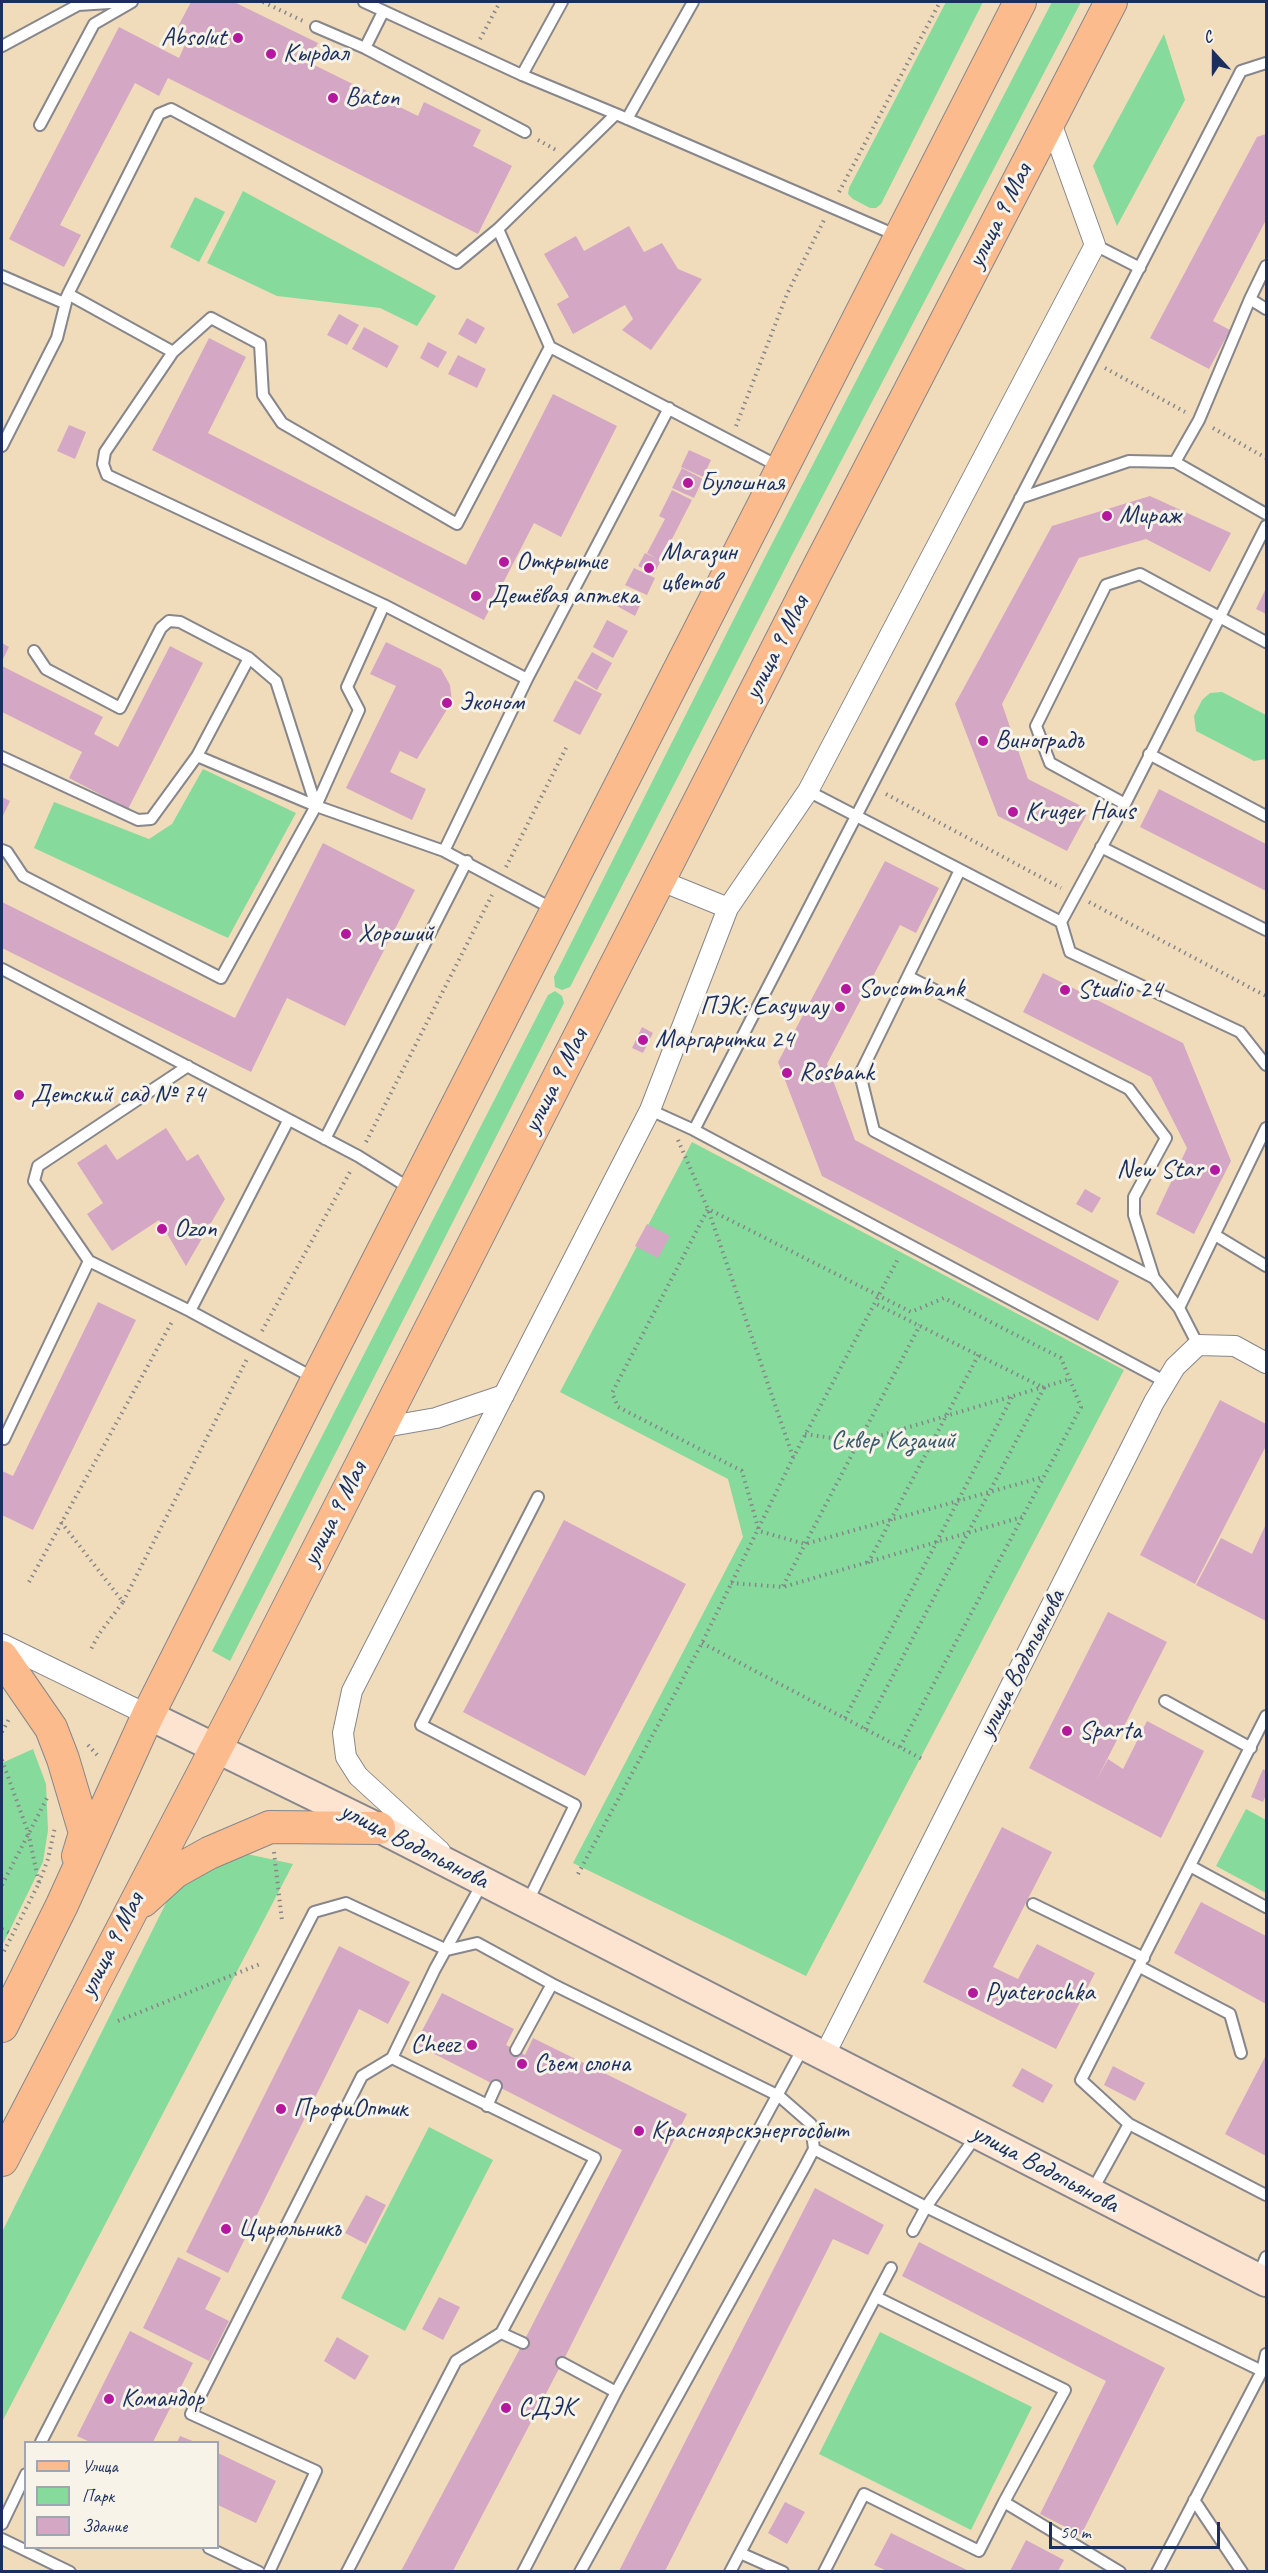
<!DOCTYPE html>
<html>
<head>
<meta charset="utf-8">
<style>
  body { margin:0 }
  #map { position:relative; width:1268px; height:2573px; overflow:hidden; background:#f0dcba; font-family:Caveat,sans-serif }
  canvas { display:block }
  .frame { position:absolute; inset:0; border:3px solid #1b2f5e; pointer-events:none }
  .legend { position:absolute; left:24px; top:2441px; width:195px; height:108px; box-sizing:border-box; background:#f7f3e8; border:2px solid #9fa5b1; margin:0; padding:8px 10px; list-style:none; font-size:18px; color:#1b2f5e }
  .legend li { display:flex; align-items:center; gap:12px; height:30px }
  .legend b { width:30px; border:2px solid #9fa5b1 }
  .north { position:absolute; left:1184px; top:24px; width:60px; height:60px; -webkit-text-stroke:4px #f7f3e8; paint-order:stroke; rotate:339deg; font-size:16px; font-weight:700; line-height:24px; text-align:center; color:#1b2f5e }
  .north::after { content:''; display:block; margin:auto; width:21px; height:27px; background:#1b2f5e; clip-path:polygon(50% 0,100% 100%,50% 72%,0 100%) }
  .scale { position:absolute; left:1049px; top:2522px; width:171px; height:27px; box-sizing:border-box; border:3px solid #1b2f5e; border-top:0; padding-left:8px; font-size:18px; line-height:21px; white-space:nowrap; color:#1b2f5e; -webkit-text-stroke:4px #f7f3e8; paint-order:stroke }
</style>
</head>
<body>
<div id="map">
<canvas width="1268" height="2573"></canvas>
<div class="frame"></div>
<ul class="legend">
<li><b style="height:8px;background:#fbbb8d"></b>Улица</li>
<li><b style="height:16px;background:#86da9c"></b>Парк</li>
<li><b style="height:16px;background:#d4a8c4"></b>Здание</li>
</ul>
<div class="north">С</div>
<div class="scale">50 m</div>
</div>
<script>
const c = document.querySelector('canvas').getContext('2d');
c.lineJoin = 'round';
function paint(path, color) { c.fillStyle = color; c.fill(path, 'evenodd'); }
const shape = rows => new Path2D(rows.map(r => 'M' + r).join(''));
function stroke(path, color, width, dash) { c.strokeStyle = color; c.lineWidth = width; c.lineCap = dash ? 'butt' : 'round'; c.setLineDash(dash || []); c.stroke(path); }
function drawText(font, color, halo, rows, align = 'center') {
  c.font = font + ' Caveat,sans-serif'; c.lineWidth = 6; c.setLineDash([]); c.textBaseline = 'middle'; c.strokeStyle = halo; c.fillStyle = color; for (const [text, x, y, turn = 0] of rows) {
    c.save(); c.translate(x, y); c.rotate((+turn || 0) * Math.PI / 180); c.textAlign = isNaN(turn) ? turn : align; if (halo) c.strokeText(text, 0, 0); c.fillText(text, 0, 0); c.restore();
  }
}
paint(shape([
  [946,2,983,2,881,204,876,208,870,208,853,199,848,194,849,188],
  [1052,2,1081,2,794,551,570,987,562,990,555,987,554,977,763,561],
  [1164,34,1185,100,1117,226,1093,166],
  [243,191,436,296,417,326,380,308,277,296,207,263],
  [195,197,225,212,199,262,170,247],
  [1222,692,1266,715,1266,759,1254,761,1196,731,1194,716,1202,700,1210,693],
  [203,769,296,813,228,938,34,848,54,802,149,839,172,824],
  [555,991,562,996,564,1003,230,1661,212,1651,548,995],
  [692,1142,1124,1370,806,1976,573,1863,743,1537,728,1479,560,1392],
  [33,1749,46,1784,48,1830,43,1862,2,1946,2,1763],
  [1246,1809,1266,1820,1266,1893,1216,1866],
  [247,1854,293,1864,2,2422,2,2232,174,1887],
  [429,2127,493,2160,405,2331,341,2298],
  [880,2332,1032,2407,971,2530,819,2454]
]), '#86da9c');
paint(shape([
  [191,2,234,2,318,43,308,62,418,116,424,102,481,130,473,146,512,166,478,234,168,78,159,96,135,83,60,225,81,235,64,267,9,239,119,27,179,58,187,40,174,34],
  [1266,134,1266,220,1213,321,1230,330,1209,369,1150,338,1257,137],
  [629,226,644,252,662,243,678,269,702,279,651,350,622,330,633,319,625,305,573,334,557,304,569,297,544,254,576,236,584,251],
  [339,314,359,325,347,345,327,335],
  [467,318,485,328,476,344,458,334],
  [364,327,399,346,387,368,352,349],
  [209,338,246,357,208,433,466,565,553,394,617,426,561,537,534,523,484,620,152,450],
  [428,342,447,352,438,368,420,358],
  [458,355,486,369,477,388,448,374],
  [69,425,86,432,75,459,57,451],
  [689,450,711,460,703,477,681,467],
  [682,468,703,479,694,498,672,488],
  [672,490,692,500,654,574,638,566,645,553,656,558,647,553,665,519,659,516],
  [1150,496,1231,533,1210,572,1146,539,1079,558,1002,704,1028,779,1089,810,1067,851,998,816,955,704,1052,526],
  [634,568,655,578,647,595,625,585],
  [1266,588,1266,614,1256,609],
  [622,591,642,601,635,616,615,605],
  [607,620,628,631,613,658,593,647],
  [386,642,441,669,450,685,452,701,417,759,400,751,390,772,426,789,412,820,346,788,396,686,370,674],
  [2,643,9,647,2,661],
  [170,646,203,663,128,809,69,778,82,752,2,712,2,666,103,717,94,734,118,747],
  [592,652,612,663,597,690,577,678],
  [575,680,602,694,580,735,553,721],
  [1159,789,1266,844,1266,891,1140,827],
  [2,797,10,801,2,818],
  [323,843,415,890,345,1026,287,998,251,1072,2,948,2,902,235,1018],
  [885,861,939,888,916,933,900,925,827,1064,855,1140,1119,1281,1098,1321,822,1176,778,1062],
  [1043,973,1183,1043,1231,1161,1194,1234,1156,1214,1187,1148,1151,1077,1023,1012],
  [642,1027,653,1033,643,1053,632,1048],
  [166,1128,187,1161,198,1154,225,1199,186,1266,159,1220,112,1251,87,1214,103,1203,77,1163,106,1144,117,1160],
  [1085,1189,1101,1198,1092,1213,1076,1204],
  [647,1224,670,1236,658,1258,635,1246],
  [98,1302,136,1320,33,1530,2,1515,2,1471,13,1476],
  [1220,1400,1266,1424,1266,1446,1195,1584,1140,1555],
  [564,1520,686,1584,585,1776,463,1712],
  [1266,1524,1266,1621,1196,1585,1221,1538,1252,1554],
  [1108,1612,1167,1642,1096,1781,1108,1759,1123,1769,1147,1721,1204,1751,1161,1838,1029,1768],
  [1263,1769,1266,1771,1266,1795,1263,1802,1251,1797],
  [1002,1827,1052,1852,993,1967,1018,1979,1037,1944,1095,1973,1056,2049,923,1982],
  [1201,1902,1266,1936,1266,2004,1174,1953],
  [339,1946,410,1982,388,2024,359,2009,228,2273,186,2252],
  [442,1993,514,2029,506,2045,516,2050,525,2055,533,2038,687,2114,562,2363,453,2571,401,2571,523,2343,622,2150,415,2044],
  [1266,2055,1266,2156,1225,2134],
  [1113,2066,1145,2083,1135,2101,1104,2085],
  [1022,2068,1053,2085,1043,2103,1012,2086],
  [815,2188,884,2225,868,2255,833,2239,665,2571,619,2571],
  [366,2195,386,2205,366,2244,345,2233],
  [919,2242,1165,2368,1081,2535,1040,2514,1106,2381,902,2276],
  [178,2257,221,2278,205,2309,229,2321,209,2361,143,2328],
  [439,2297,460,2307,443,2340,422,2329],
  [130,2331,193,2363,153,2442,90,2442,77,2436],
  [337,2337,369,2356,355,2380,324,2361],
  [180,2436,195,2442,177,2442],
  [218,2453,276,2481,256,2523,218,2505],
  [785,2502,805,2512,787,2544,768,2533],
  [891,2533,969,2571,887,2571,874,2565],
  [1026,2540,1064,2560,1058,2571,1010,2571]
]), '#d4a8c4');
const lane = shape([
  [364,2,522,75,616,114],
  [316,27,365,48,525,132],
  [2,46,78,5,125,2],
  [365,48,383,12],
  [522,75,562,2],
  [627,119,693,2],
  [40,125,94,24,132,2],
  [1095,245,1140,268],
  [2,276,64,303,68,294,173,352],
  [1250,299,1266,309],
  [2,446,57,338,68,294,159,114,171,109,457,263,498,229],
  [1175,462,1199,420,1250,299,1266,266],
  [780,467,550,347,498,229,616,114,898,236],
  [1020,498,1129,461,1175,462,1266,514],
  [1266,526,1125,804,1061,922,1070,952,1240,1032,1266,1065],
  [34,651,46,669,120,708,161,628,169,621,180,622,249,658,276,681,316,806,444,851,555,910],
  [527,679,384,605,107,475,103,464,105,452,173,352,211,318,260,344,263,395,282,423,457,524,550,347],
  [1149,754,1266,816],
  [197,756,316,806],
  [2,757,138,820,151,819,197,756,249,658],
  [808,791,1061,922],
  [1125,804,1050,763,1036,726,1106,585,1140,574,1266,642],
  [1101,847,1266,930],
  [2,850,7,852,23,876,221,978,316,806,359,710,347,687,384,605],
  [444,851,527,679,669,408],
  [960,870,860,1074,874,1131,1154,1278],
  [2,969,358,1156,411,1189],
  [909,977,1129,1089,1166,1138,1134,1197,1134,1215,1154,1278,1179,1308,1198,1345],
  [188,1066,38,1166,34,1181,89,1261,190,1311],
  [650,1110,694,1130,1166,1382],
  [288,1121,190,1311,314,1378],
  [694,1130,1241,71,1266,63],
  [325,1139,467,861],
  [1215,1235,1266,1266],
  [1179,1308,1266,1128],
  [2,1438,4,1439,89,1261],
  [1165,1701,1251,1748],
  [1266,1716,1081,2080,1129,2124,1266,2195],
  [1190,1866,1266,1907],
  [527,1903,575,1805,421,1725,538,1497],
  [1033,1904,1144,1958],
  [1140,1967,1230,2014,1241,2053],
  [516,2050,552,1984],
  [487,2106,496,2086],
  [814,2149,926,2207,1262,2371,1266,2354],
  [1092,2191,1129,2124],
  [913,2231,926,2207,976,2136],
  [1258,2276,1266,2257],
  [876,2297,1065,2390,1004,2502],
  [501,2333,523,2343],
  [562,2363,616,2392],
  [41,2442,314,1912,346,1903,447,1950,477,1943,552,1984,779,2096,811,2124,814,2149,804,2168,580,2572],
  [1194,2500,1242,2572],
  [2,2524,26,2474],
  [2,2539,70,2572],
  [209,2548,259,2572],
  [740,2553,783,2572],
  [269,2572,316,2471,191,2414,362,2076,392,2058,435,1969,483,1882],
  [347,2572,456,2361,501,2333,595,2158,392,2058],
  [523,2572,616,2392,803,2048],
  [730,2572,891,2268],
  [824,2572,864,2494,979,2551,1004,2502,1120,2572],
  [1157,2572,1262,2371]
]);
const street = shape([
  [659,880,728,908],
  [379,1428,436,1418,504,1395],
  [2,1644,148,1715],
  [440,1851,358,1776,346,1757,343,1733,352,1691,650,1110,728,908,808,791,1095,245,1050,120],
  [824,2056,1154,1402,1175,1367,1198,1345,1235,1346,1266,1363]
]);
const secondary = shape([
  [148,1715,379,1828,1266,2282]
]);
const primary = shape([
  [2,1657,51,1728,63,1759,85,1833,78,1856],
  [143,1901,175,1872,209,1853,270,1827,379,1828],
  [2,2026,62,1905,148,1715,317,1380,1020,2],
  [2,2160,250,1683,814,576,1111,2]
]);
stroke(lane, '#86868c', 14);
stroke(street, '#86868c', 22);
stroke(secondary, '#86868c', 32);
stroke(primary, '#86868c', 34);
stroke(shape([
  [263,2,303,21],
  [480,39,500,2],
  [538,140,558,151],
  [839,192,940,2],
  [1105,368,1185,412],
  [736,426,787,294,824,220],
  [1213,428,1266,458],
  [886,794,1061,888],
  [506,867,568,744],
  [1089,902,1266,996],
  [678,1140,708,1209,793,1457],
  [366,1142,492,895],
  [262,1331,351,1170],
  [805,1434,859,1442,1070,1379],
  [61,1522,123,1602,99,1634,90,1651],
  [868,1563,979,1354],
  [29,1582,173,1320],
  [731,1583,783,1587,1022,1517],
  [783,1586,920,1325],
  [123,1602,247,1359],
  [702,1643,924,1760],
  [845,1718,1012,1397],
  [865,1729,1044,1388,874,1303],
  [2,1732,10,1717],
  [88,1745,99,1757],
  [900,1747,1081,1407,1061,1358,944,1298,911,1312,708,1209,612,1393,618,1407,742,1471,759,1531,805,1544,1043,1477],
  [2,1760,28,1832,39,1883,2,1955],
  [274,1852,282,1921],
  [578,1874,702,1643,793,1458,899,1257],
  [39,1883,48,1859,55,1827],
  [2,1885,47,1798],
  [2,1929,12,1934],
  [118,2021,260,1964]
]), '#86868c', 4, [1.5, 4.5]);
stroke(lane, '#fff', 10);
stroke(street, '#fff', 20);
stroke(secondary, '#fde4d1', 28);
stroke(primary, '#fbbb8d', 32);
for (const [x, y, r, color] of [
  [238,38,6,"#b5179e"],
  [271,54,6,"#b5179e"],
  [333,98,6,"#b5179e"],
  [688,483,6,"#b5179e"],
  [1107,516,6,"#b5179e"],
  [504,562,6,"#b5179e"],
  [649,568,6,"#b5179e"],
  [476,596,6,"#b5179e"],
  [447,703,6,"#b5179e"],
  [983,741,6,"#b5179e"],
  [1013,812,6,"#b5179e"],
  [346,934,6,"#b5179e"],
  [846,989,6,"#b5179e"],
  [1065,990,6,"#b5179e"],
  [840,1007,6,"#b5179e"],
  [643,1040,6,"#b5179e"],
  [787,1073,6,"#b5179e"],
  [19,1095,6,"#b5179e"],
  [1215,1170,6,"#b5179e"],
  [162,1229,6,"#b5179e"],
  [1067,1731,6,"#b5179e"],
  [973,1993,6,"#b5179e"],
  [472,2045,6,"#b5179e"],
  [522,2064,6,"#b5179e"],
  [281,2109,6,"#b5179e"],
  [639,2131,6,"#b5179e"],
  [226,2229,6,"#b5179e"],
  [109,2399,6,"#b5179e"],
  [506,2408,6,"#b5179e"]
]) { const dot = new Path2D(); dot.arc(x, y, r, 0, 2 * Math.PI); c.fillStyle = color; c.fill(dot); stroke(dot, '#f7f3e8', 2); }
drawText('26px', '#1b2f5e', '#f7f3e8', [
  ["Absolut",226,38,"right"],
  ["Кырдал",283,54],
  ["Baton",345,98],
  ["Булошная",700,483],
  ["Мираж",1119,516],
  ["Магазин",661,553],
  ["цветов",661,583],
  ["Открытие",516,562],
  ["Дешёвая аптека",488,596],
  ["Эконом",459,703],
  ["Виноградъ",995,741],
  ["Kruger Haus",1025,812],
  ["Хороший",358,934],
  ["Sovcombank",858,989],
  ["Studio 24",1077,990],
  ["ПЭК: Easyway",828,1007,"right"],
  ["Маргаритки 24",655,1040],
  ["Rosbank",799,1073],
  ["Детский сад № 74",31,1095],
  ["New Star",1203,1170,"right"],
  ["Ozon",174,1229],
  ["Sparta",1079,1731],
  ["Pyaterochka",985,1993],
  ["Cheez",460,2045,"right"],
  ["Съем слона",534,2064],
  ["ПрофиОптик",293,2109],
  ["Красноярскэнергосбыт",651,2131],
  ["Цирюльникъ",238,2229],
  ["Командор",121,2399],
  ["СДЭК",518,2408]
], 'left');
drawText('26px', '#1b2f5e', '#f7f3e8', [
  ["улица 9 Мая",1000,216,-63],
  ["улица 9 Мая",777,648,-63],
  ["улица 9 Мая",556,1081,-63],
  ["улица 9 Мая",335,1514,-63],
  ["улица Водопьянова",1022,1664,-63],
  ["улица Водопьянова",414,1846,27],
  ["улица 9 Мая",112,1945,-63],
  ["улица Водопьянова",1045,2169,28]
]);
drawText('26px', '#365a6e', '#f7f3e8', [
  ["Сквер Казачий",893,1441]
]);
</script>
</body>
</html>
